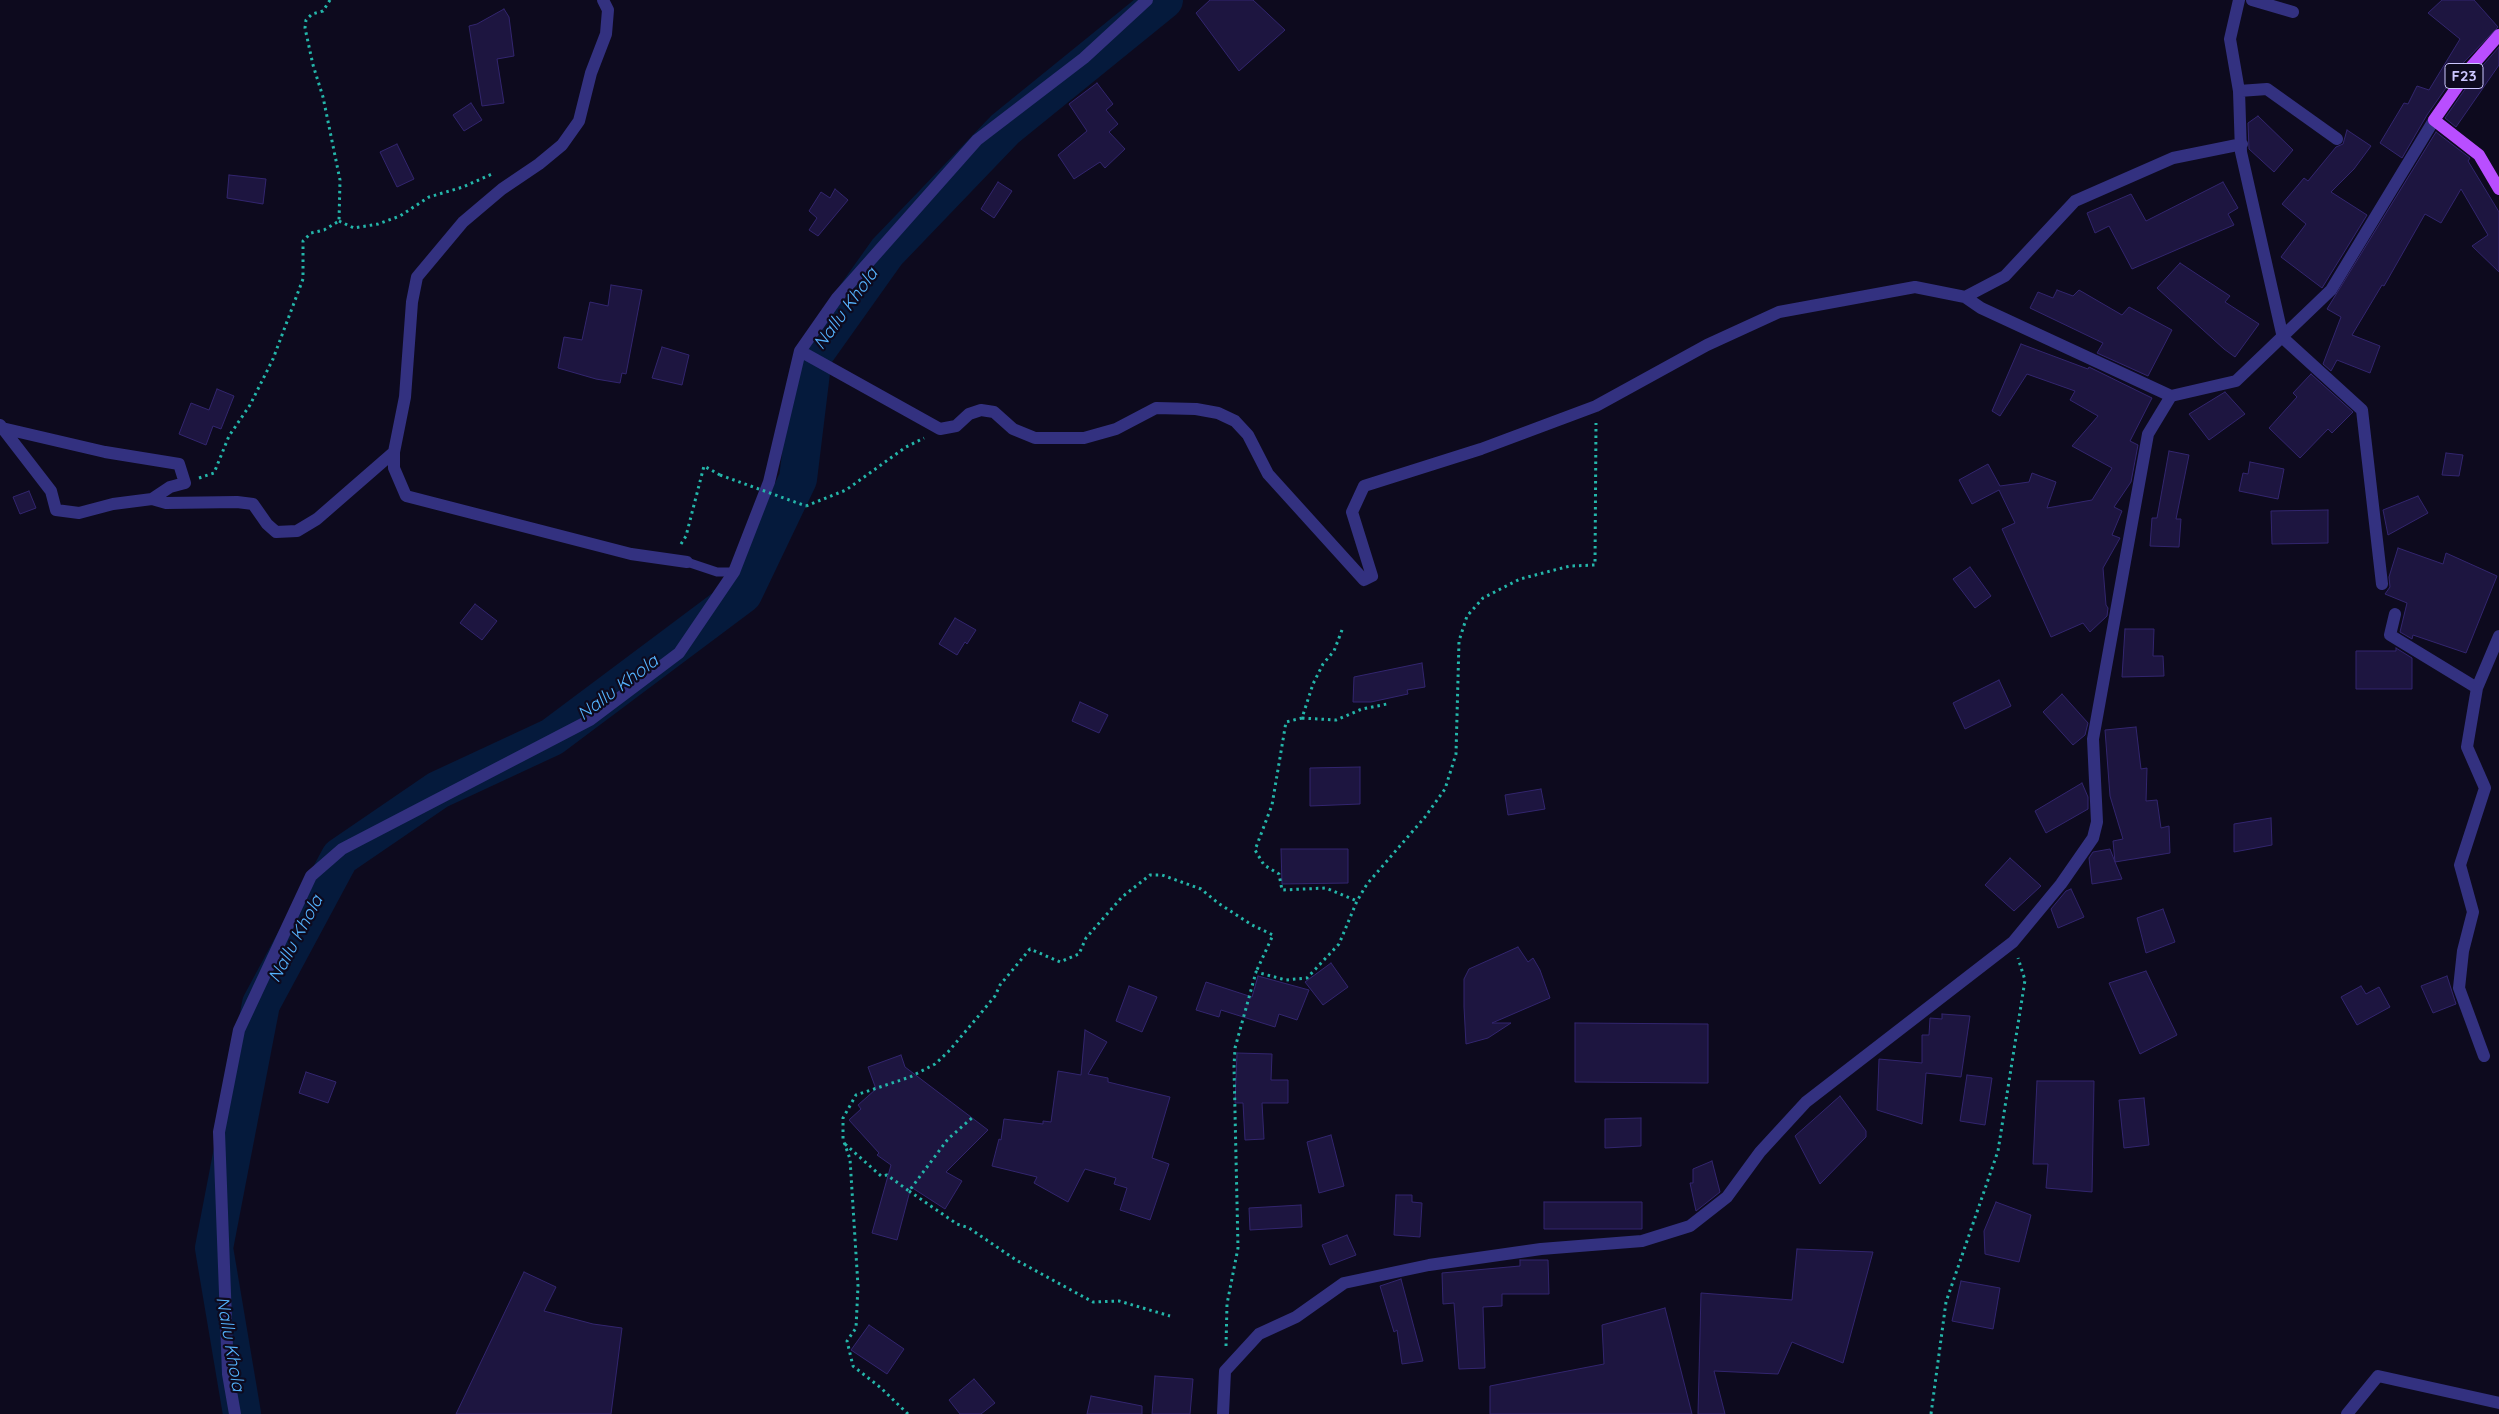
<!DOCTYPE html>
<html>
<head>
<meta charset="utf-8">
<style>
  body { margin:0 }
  canvas { display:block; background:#0d0a1e }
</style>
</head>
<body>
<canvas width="2499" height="1414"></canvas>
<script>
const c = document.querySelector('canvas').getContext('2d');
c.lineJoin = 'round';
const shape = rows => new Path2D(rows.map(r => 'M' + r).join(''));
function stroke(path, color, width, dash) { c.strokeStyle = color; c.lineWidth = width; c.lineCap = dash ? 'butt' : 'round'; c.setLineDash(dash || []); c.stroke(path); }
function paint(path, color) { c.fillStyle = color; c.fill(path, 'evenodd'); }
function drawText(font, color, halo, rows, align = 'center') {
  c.font = font + ' Quicksand,sans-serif'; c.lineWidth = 4.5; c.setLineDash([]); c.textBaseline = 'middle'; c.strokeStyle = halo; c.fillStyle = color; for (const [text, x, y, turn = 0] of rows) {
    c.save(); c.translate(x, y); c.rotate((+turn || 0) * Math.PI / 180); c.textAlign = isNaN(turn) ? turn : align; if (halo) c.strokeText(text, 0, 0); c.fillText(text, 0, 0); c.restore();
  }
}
stroke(shape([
  [242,1414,214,1248,261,1004,340,857,438,790,552,737,743,594,798,479,813,356,887,252,1005,129,1164,0]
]), '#051a3c', 38);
const building = shape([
  [1210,0,1253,0,1285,30,1239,71,1196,13,1210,0],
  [2442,0,2474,0,2498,27,2464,62,2427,115,2402,158,2380,143,2404,103,2408,104,2417,86,2429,90,2460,39,2428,13,2442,0],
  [504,9,509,17,514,56,497,59,504,103,482,106,469,26,477,24,504,9],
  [2499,47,2499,65,2456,127,2445,118,2477,72,2499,47],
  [1097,83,1113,104,1106,110,1118,124,1109,132,1125,149,1105,168,1100,162,1074,179,1058,155,1087,131,1069,104,1097,83],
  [471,103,482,120,464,131,453,115,471,103],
  [2258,116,2293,150,2274,172,2249,149,2248,123,2258,116],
  [2347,130,2371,146,2354,169,2331,192,2367,215,2322,288,2281,257,2306,224,2282,204,2304,178,2308,181,2336,147,2343,144,2347,130],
  [2436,132,2470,158,2468,161,2499,212,2499,272,2472,246,2488,235,2461,189,2441,223,2425,214,2384,286,2382,285,2352,335,2380,346,2370,373,2337,360,2331,371,2323,364,2341,317,2327,309,2436,132],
  [397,144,414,179,397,187,380,152,397,144],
  [229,175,266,179,263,204,227,198,229,175],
  [998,182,1012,191,994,218,981,209,998,182],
  [2223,182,2238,208,2228,214,2234,225,2132,269,2109,226,2095,233,2087,213,2131,194,2146,221,2223,182],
  [835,189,848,200,818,236,809,230,817,218,809,211,821,192,830,198,835,189],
  [2180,263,2230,296,2225,302,2259,324,2235,357,2224,349,2157,288,2180,263],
  [611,285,642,290,626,374,622,373,620,383,596,379,558,368,564,337,582,340,590,302,608,306,611,285],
  [2057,290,2073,296,2079,290,2122,315,2129,307,2172,330,2148,376,2097,353,2103,343,2030,308,2038,292,2053,298,2057,290],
  [2021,344,2088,369,2089,367,2152,398,2130,441,2138,445,2131,482,2114,507,2122,511,2112,535,2120,538,2103,568,2106,605,2108,608,2107,616,2090,632,2083,623,2051,637,2002,529,2015,523,1999,490,1972,504,1959,480,1988,464,2000,486,2029,482,2032,473,2056,482,2047,508,2092,500,2112,468,2072,446,2098,416,2070,400,2075,391,2027,374,2000,416,1992,411,2021,344],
  [662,347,689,355,682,385,652,378,662,347],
  [2311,374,2353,412,2332,433,2328,429,2300,458,2269,428,2297,397,2293,393,2311,374],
  [217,389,234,396,221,429,213,426,206,445,179,434,191,403,209,410,217,389],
  [2225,392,2245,414,2209,440,2189,414,2225,392],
  [2169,451,2189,455,2176,519,2181,519,2179,547,2150,546,2152,518,2157,518,2169,451],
  [2446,453,2463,455,2459,476,2442,475,2446,453],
  [2250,462,2284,469,2278,499,2239,491,2243,473,2248,474,2250,462],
  [29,491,36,508,20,514,13,497,29,491],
  [2418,496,2428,513,2388,535,2383,510,2418,496],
  [2328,510,2328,543,2272,544,2271,511,2328,510],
  [2398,548,2443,564,2446,553,2497,576,2466,653,2413,635,2412,639,2400,632,2407,603,2385,594,2390,587,2389,577,2398,548],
  [1970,567,1991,596,1975,608,1953,579,1970,567],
  [475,604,497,621,482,640,460,623,475,604],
  [955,618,976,630,967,644,965,642,957,655,939,644,955,618],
  [2125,629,2154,629,2153,656,2163,656,2164,676,2122,677,2125,629],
  [2396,648,2412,658,2412,689,2356,689,2356,651,2396,651,2396,648],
  [1422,663,1425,687,1407,690,1408,694,1371,702,1353,702,1354,677,1422,663],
  [1999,680,2011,706,1965,729,1953,703,1999,680],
  [2062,694,2088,723,2085,735,2073,745,2043,712,2062,694],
  [1080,702,1108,715,1099,733,1072,721,1080,702],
  [2136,727,2141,769,2147,768,2146,801,2157,800,2161,828,2169,826,2170,853,2115,862,2122,879,2092,884,2089,858,2093,852,2110,849,2115,862,2113,841,2123,839,2110,796,2105,730,2136,727],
  [1360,767,1360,804,1310,806,1310,768,1360,767],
  [2082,783,2088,797,2088,809,2046,833,2035,811,2082,783],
  [1541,789,1545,809,1508,815,1505,795,1541,789],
  [2271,818,2272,845,2234,852,2234,824,2271,818],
  [1281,849,1348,849,1348,883,1282,884,1281,849],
  [2010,858,2041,886,2014,911,1985,885,2010,858],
  [2071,889,2084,917,2058,928,2051,909,2066,891,2071,889],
  [2163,909,2175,942,2146,953,2137,918,2163,909],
  [1518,947,1528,962,1533,958,1540,970,1550,998,1492,1023,1511,1023,1488,1038,1466,1044,1464,1007,1464,979,1469,969,1518,947],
  [1331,963,1348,987,1323,1005,1305,982,1331,963],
  [2146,971,2177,1035,2140,1054,2109,983,2146,971],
  [1258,976,1309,990,1297,1020,1279,1014,1275,1027,1221,1010,1219,1017,1196,1010,1206,982,1252,997,1258,976],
  [2447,976,2456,1004,2433,1013,2421,986,2447,976],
  [1129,986,1157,997,1142,1032,1116,1021,1129,986],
  [2361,986,2366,994,2379,987,2390,1007,2357,1025,2341,997,2361,986],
  [1942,1014,1970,1016,1961,1077,1926,1073,1922,1124,1877,1110,1879,1059,1922,1063,1922,1035,1929,1035,1930,1018,1942,1019,1942,1014],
  [1575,1023,1708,1024,1708,1083,1575,1082,1575,1023],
  [1085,1030,1107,1042,1088,1074,1108,1078,1108,1082,1170,1097,1152,1158,1169,1164,1150,1220,1120,1210,1127,1188,1114,1184,1116,1178,1085,1169,1068,1202,1034,1183,1037,1177,992,1166,999,1139,1001,1140,1004,1119,1043,1124,1043,1121,1051,1122,1058,1071,1081,1075,1085,1030],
  [1237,1053,1272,1054,1271,1080,1288,1080,1288,1103,1262,1103,1264,1139,1245,1140,1243,1103,1235,1103,1237,1053],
  [901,1055,905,1067,988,1130,946,1172,962,1181,945,1209,911,1187,897,1240,872,1233,891,1165,877,1155,879,1153,849,1120,861,1109,858,1105,876,1089,868,1067,901,1055],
  [306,1072,336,1082,328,1103,299,1093,306,1072],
  [1967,1075,1992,1078,1985,1125,1960,1121,1967,1075],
  [2037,1081,2094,1081,2092,1192,2046,1188,2048,1164,2033,1164,2037,1081],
  [1840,1096,1866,1131,1866,1137,1820,1184,1795,1136,1840,1096],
  [2144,1098,2149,1145,2124,1148,2119,1100,2144,1098],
  [1641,1118,1641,1146,1605,1148,1605,1119,1641,1118],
  [1331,1135,1344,1186,1319,1193,1307,1142,1331,1135],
  [1712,1161,1720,1192,1696,1211,1690,1183,1693,1183,1693,1169,1712,1161],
  [1396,1195,1412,1195,1412,1202,1422,1203,1420,1237,1394,1235,1396,1195],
  [1544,1202,1642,1202,1642,1229,1544,1229,1544,1202],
  [1996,1202,2031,1215,2019,1262,1985,1254,1984,1231,1996,1202],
  [1301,1205,1302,1227,1250,1230,1249,1208,1301,1205],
  [1347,1235,1356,1255,1330,1265,1322,1245,1347,1235],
  [1797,1249,1873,1252,1843,1363,1792,1342,1778,1374,1714,1371,1725,1414,1698,1414,1701,1293,1792,1300,1797,1249],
  [1520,1260,1548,1260,1549,1294,1502,1294,1502,1306,1483,1307,1485,1368,1459,1369,1454,1303,1443,1304,1442,1273,1520,1266,1520,1260],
  [524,1272,556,1287,544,1311,593,1324,622,1328,611,1414,456,1414,524,1272],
  [1401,1279,1423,1361,1402,1364,1397,1330,1394,1332,1380,1286,1401,1279],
  [1961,1281,2000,1288,1993,1329,1952,1321,1961,1281],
  [1665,1308,1692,1414,1490,1414,1490,1386,1604,1364,1602,1325,1665,1308],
  [869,1325,904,1349,887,1374,851,1350,869,1325],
  [1155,1376,1193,1379,1190,1414,1152,1414,1155,1376],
  [974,1379,995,1403,981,1414,960,1414,949,1400,974,1379],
  [1091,1396,1142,1406,1142,1414,1087,1414,1091,1396]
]);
paint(building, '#1d1540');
stroke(building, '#32256e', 1);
stroke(shape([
  [330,0,323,11,312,14,306,20,305,28,313,65,323,97,340,180,339,221],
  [339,221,354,228,378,224,400,216,429,197,463,187,492,174],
  [199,478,214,473,229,436,250,405,273,359,303,279,303,241,311,233,324,230,339,221],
  [806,506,846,490,906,447,924,438],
  [681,544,686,536,704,466,720,475],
  [1342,630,1334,651,1323,664,1313,684,1302,718,1286,722,1272,805,1255,850,1264,865,1279,874,1282,890,1326,888,1357,901],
  [1302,718,1336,720,1362,709,1387,704],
  [845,1144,881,1176,887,1175,909,1191,948,1139,973,1117],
  [909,1191,957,1224,969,1228,1016,1260,1093,1302,1119,1301,1170,1316],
  [1226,1346,1227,1304,1238,1248,1234,1067,1235,1048,1256,972,1286,980,1307,978,1339,944,1357,901,1367,884,1425,817,1445,789,1456,754,1459,641,1467,616,1483,598,1520,579,1570,566,1595,565,1596,423],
  [908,1414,881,1388,853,1366,847,1341,856,1328,858,1286,850,1159,843,1139,843,1118,856,1095,910,1077,935,1064,948,1052,976,1019,995,996,1000,985,1030,949,1060,962,1079,954,1086,938,1122,897,1150,875,1162,875,1201,889,1218,903,1252,925,1273,935,1256,972],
  [1931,1414,1946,1302,1998,1151,2025,980,2018,958]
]), '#24b6aa', 3, [2.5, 4]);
stroke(shape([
  [687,562,717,572,734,572]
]), '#333180', 9);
stroke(shape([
  [603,0,608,10,606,34,591,73,579,121,562,145,539,164,502,189,463,222,417,277,412,302,405,397,394,452,394,468,406,496,631,554,687,562],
  [2239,0,2230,39,2239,91,2267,89,2337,139],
  [2252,0,2293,12],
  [2239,91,2241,152,2283,338,2362,410,2382,584],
  [1965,297,2005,276,2075,201,2173,158,2242,144],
  [800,351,940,429,956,426,969,414,981,410,994,412,1013,429,1035,438,1084,438,1116,429,1156,408,1196,409,1218,413,1235,421,1248,435,1268,474,1364,580,1372,576,1352,512,1364,486,1481,449,1596,406,1707,345,1779,312,1915,287,1965,297,1981,308,2171,396],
  [0,425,51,491,56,510,79,513,113,504,152,499,166,503,237,502,253,504,267,524,276,532,297,531,317,519,394,452],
  [2,428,105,452,179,464,185,483,170,487,152,499],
  [2395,614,2390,635,2477,688],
  [2484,1056,2459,988,2463,951,2473,912,2460,865,2485,788,2467,747,2477,688,2499,636],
  [235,1414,228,1374,219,1132,239,1030,311,876,342,849,590,720,679,653,734,572,769,482,800,351,837,298,977,140,1084,58,1147,0],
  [1223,1414,1225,1371,1259,1334,1296,1317,1344,1283,1429,1265,1541,1249,1642,1241,1690,1226,1727,1197,1760,1152,1806,1102,2013,942,2061,884,2093,838,2097,822,2093,739,2148,434,2171,396,2236,381,2331,290,2434,120],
  [2347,1414,2378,1376,2499,1403]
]), '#333180', 12);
stroke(shape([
  [2499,35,2471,67,2434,120,2479,155,2499,189]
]), '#b94eff', 12);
stroke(shape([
  [720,475,806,506]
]), '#24b6aa', 3, [2.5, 4]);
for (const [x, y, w] of [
  [2464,76,38]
]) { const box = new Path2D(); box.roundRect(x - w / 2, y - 12.5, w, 25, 4); c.fillStyle = '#0d0a1e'; c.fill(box); stroke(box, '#ccc7ff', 1); }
drawText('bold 15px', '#ccc7ff', null, [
  ["F23",2464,76]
]);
drawText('italic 18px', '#55b4ff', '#0d0a1e', [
  ["Nallu Khola",846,309,-54],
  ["Nallu Khola",618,688,-37],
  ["Nallu Khola",296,939,-62],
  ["Nallu Khola",230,1344,80]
]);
</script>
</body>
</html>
